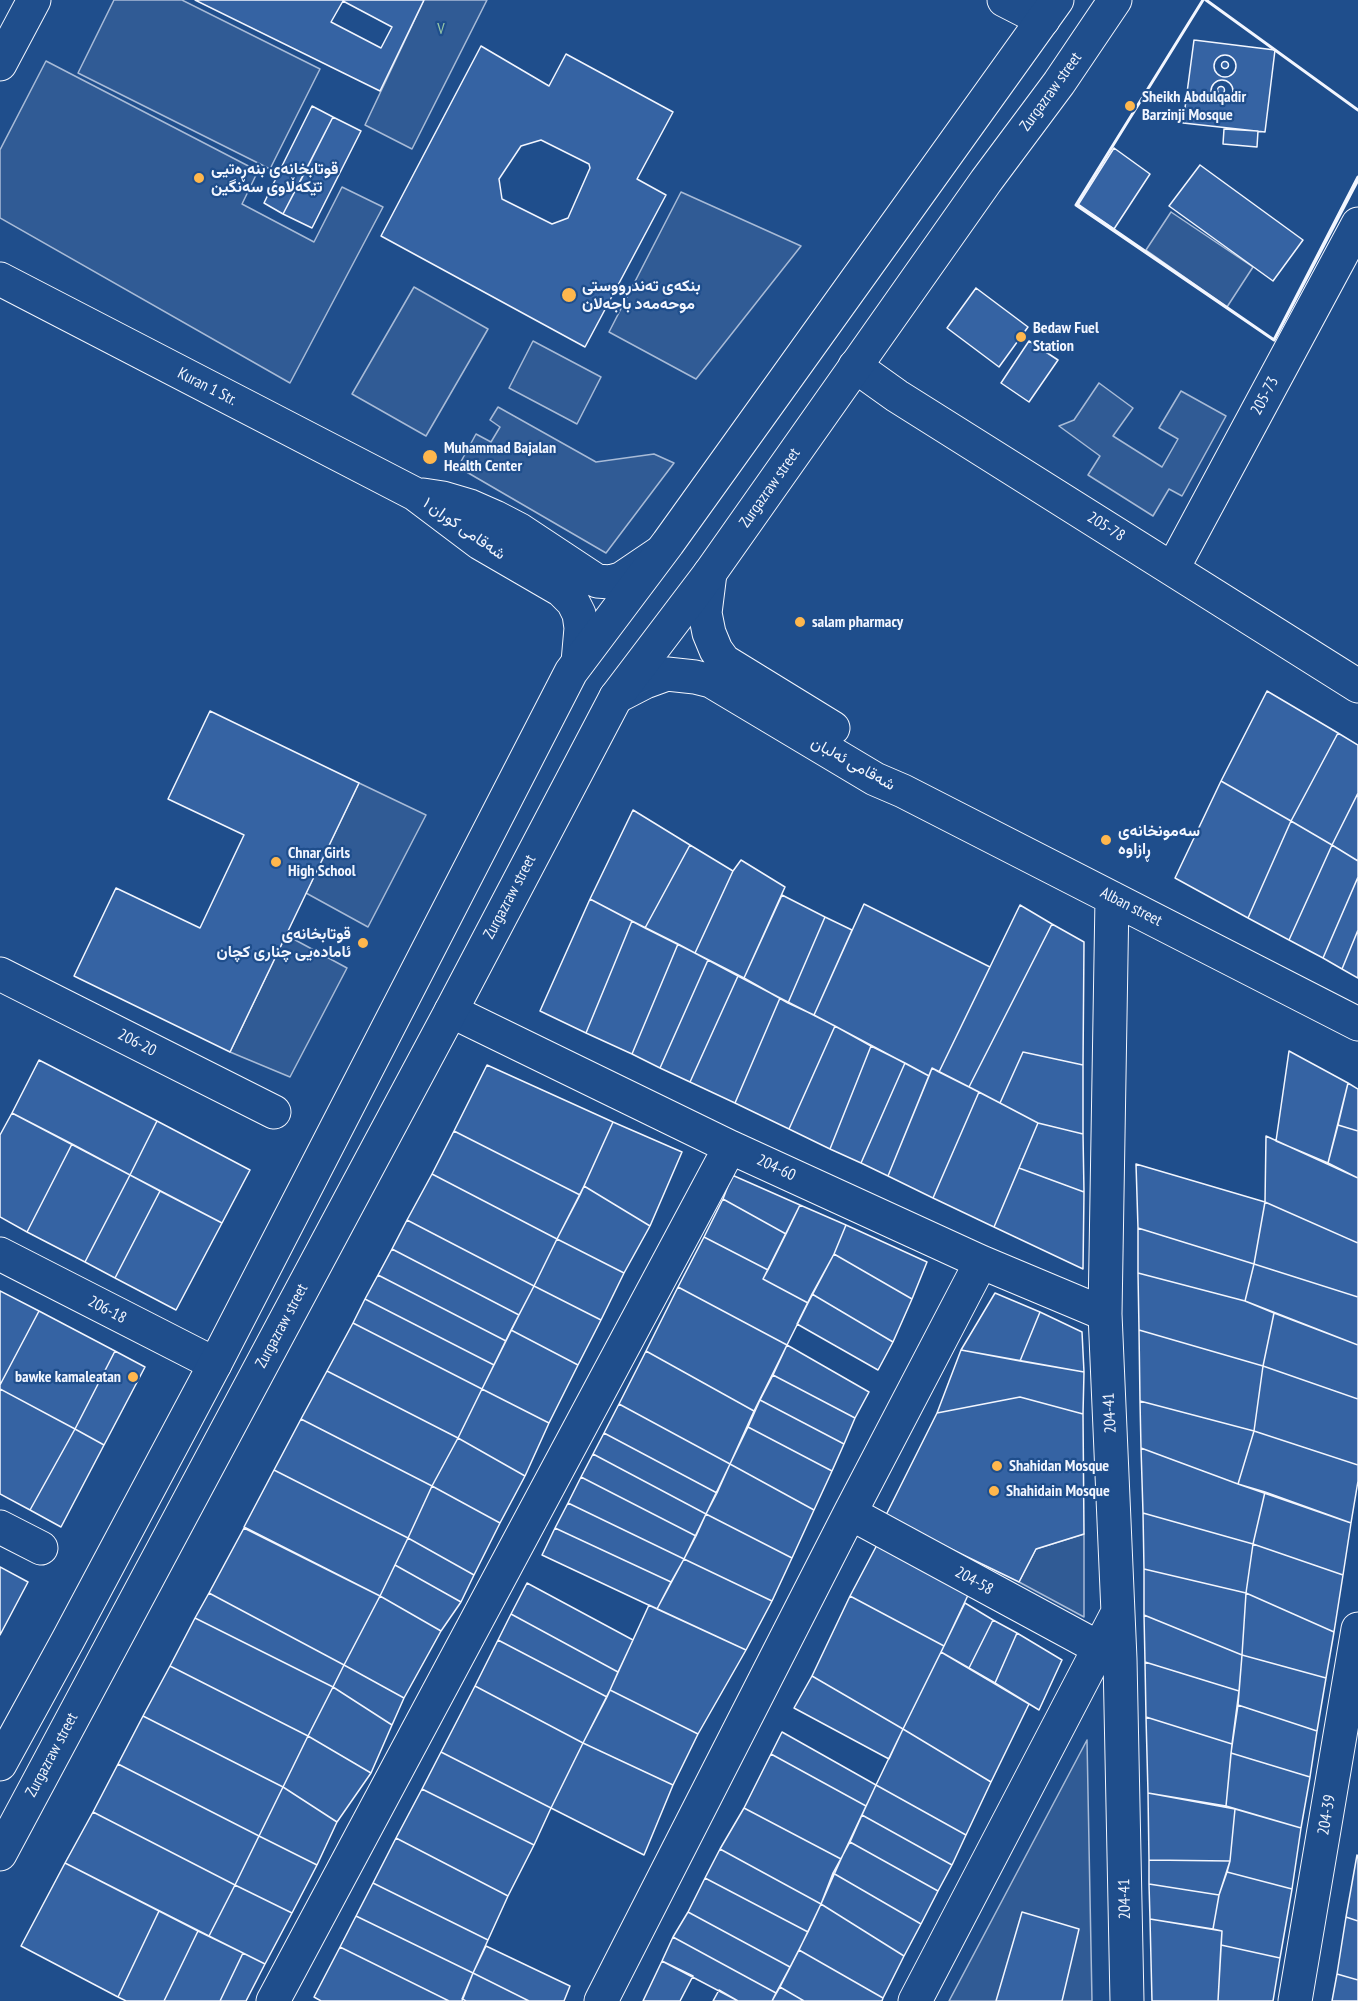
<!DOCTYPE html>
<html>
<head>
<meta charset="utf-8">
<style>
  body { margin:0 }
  canvas { display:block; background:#1f4e8c }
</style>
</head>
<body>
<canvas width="1358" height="2001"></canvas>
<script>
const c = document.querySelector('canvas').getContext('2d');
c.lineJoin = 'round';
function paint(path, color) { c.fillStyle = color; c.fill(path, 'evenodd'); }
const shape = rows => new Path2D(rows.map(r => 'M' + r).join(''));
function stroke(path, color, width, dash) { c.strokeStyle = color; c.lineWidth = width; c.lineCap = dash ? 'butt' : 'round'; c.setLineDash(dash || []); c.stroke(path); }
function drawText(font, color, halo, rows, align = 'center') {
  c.font = font + ' "PT Sans Narrow",Vazirmatn,sans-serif'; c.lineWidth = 4.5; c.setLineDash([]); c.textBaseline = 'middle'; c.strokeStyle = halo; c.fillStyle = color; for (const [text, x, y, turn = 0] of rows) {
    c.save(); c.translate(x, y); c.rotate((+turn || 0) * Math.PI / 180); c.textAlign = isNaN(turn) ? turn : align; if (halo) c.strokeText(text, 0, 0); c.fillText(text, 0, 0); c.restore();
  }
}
const built = shape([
  [114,0,182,0,320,69,270,169,78,73,114,0],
  [424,0,487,0,412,149,365,125,424,0],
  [46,61,258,171,242,204,314,242,342,187,383,207,290,383,0,218,0,150,46,61],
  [681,192,801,246,696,379,609,332,681,192],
  [1171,212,1253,267,1227,307,1146,250,1171,212],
  [414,287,488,329,426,436,352,394,414,287],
  [533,341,601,377,577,424,509,388,533,341],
  [1099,383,1133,408,1113,436,1162,467,1178,439,1159,428,1181,391,1226,416,1182,496,1169,489,1153,516,1088,475,1100,456,1059,426,1074,420,1099,383],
  [498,407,596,462,654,454,674,463,606,553,458,467,476,434,491,442,500,427,490,420,498,407],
  [359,783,426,815,368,927,306,893,359,783],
  [286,935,347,968,290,1077,230,1052,286,935],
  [1084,1534,1084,1617,1019,1582,1036,1549,1084,1534],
  [1087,1740,1092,2001,949,2001,1087,1740]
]);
paint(built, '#305b95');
stroke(built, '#a8bbd7', 1.5);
const building = shape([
  [195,0,424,0,380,91,195,0],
  [343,1,392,27,381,48,331,22,343,1],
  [1194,40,1275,50,1265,132,1183,123,1194,40],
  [481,46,549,86,566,54,673,112,637,179,666,195,585,347,381,236,481,46],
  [541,140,589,164,590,168,568,218,552,224,502,199,499,179,521,146,541,140],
  '1214 66a11 11 0 1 1 22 0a11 11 0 1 1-22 0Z',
  '1221.5 65a3.5 3.5 0 1 1 7 0a3.5 3.5 0 1 1-7 0Z',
  '1211 91a11 11 0 1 1 22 0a11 11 0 1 1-22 0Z',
  '1217.5 90a3.5 3.5 0 1 1 7 0a3.5 3.5 0 1 1-7 0Z',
  [312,106,333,117,303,176,282,166,312,106],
  [333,117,361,131,312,228,283,214,333,117],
  [1224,129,1258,131,1257,147,1223,144,1224,129],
  [1114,148,1150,174,1114,229,1078,205,1114,148],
  [1200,165,1303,240,1273,281,1169,206,1200,165],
  [282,166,303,176,283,214,264,203,282,166],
  [976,288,1028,327,999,367,947,328,976,288],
  [1029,341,1058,360,1029,402,1001,383,1029,341],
  [1267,691,1338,733,1291,821,1221,781,1267,691],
  [210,711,359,783,230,1052,74,976,116,888,200,928,244,835,168,799,210,711],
  [1338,733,1358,745,1358,793,1332,845,1291,821,1338,733],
  [1221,781,1291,821,1248,918,1175,878,1221,781],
  [1358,793,1358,861,1332,845,1358,793],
  [633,810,690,845,645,928,590,899,633,810],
  [1291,821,1332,845,1289,940,1248,918,1291,821],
  [690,845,733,871,695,953,645,928,690,845],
  [1332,845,1358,861,1358,877,1323,958,1289,940,1332,845],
  [741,860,785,887,744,978,695,953,733,871,741,860],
  [1358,877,1358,930,1342,969,1323,958,1358,877],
  [782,895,825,917,788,1003,744,978,782,895],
  [590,899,632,921,586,1033,540,1011,590,899],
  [864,904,990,967,939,1072,932,1068,929,1076,814,1015,864,904],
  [1020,905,1052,924,969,1087,939,1072,1020,905],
  [825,917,852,930,814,1015,788,1003,825,917],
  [632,921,678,944,632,1054,586,1033,632,921],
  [1052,924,1084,942,1083,1065,1023,1052,1000,1103,969,1087,1052,924],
  [1358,930,1358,978,1342,969,1358,930],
  [678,944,708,960,660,1068,632,1054,678,944],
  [708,960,738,976,690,1082,660,1068,708,960],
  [738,976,780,998,735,1103,690,1082,738,976],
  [780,998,835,1026,789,1129,735,1103,780,998],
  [835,1026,871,1046,830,1149,789,1129,835,1026],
  [871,1046,905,1063,861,1163,830,1149,871,1046],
  [1289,1051,1348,1083,1328,1163,1276,1141,1289,1051],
  [1023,1052,1083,1065,1083,1134,1038,1123,1000,1103,1023,1052],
  [39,1060,157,1121,130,1175,12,1113,39,1060],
  [905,1063,929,1076,888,1176,861,1163,905,1063],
  [487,1065,613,1122,580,1195,454,1131,487,1065],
  [932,1068,979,1092,933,1198,888,1176,932,1068],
  [1348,1083,1358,1089,1358,1131,1338,1125,1348,1083],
  [979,1092,1038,1123,994,1227,933,1198,979,1092],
  [12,1113,72,1144,27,1232,0,1217,0,1135,12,1113],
  [157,1121,250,1170,222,1223,130,1175,157,1121],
  [613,1122,682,1152,650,1226,584,1186,613,1122],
  [1038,1123,1083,1134,1084,1192,1019,1168,1038,1123],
  [1338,1125,1358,1131,1358,1178,1328,1163,1338,1125],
  [454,1131,580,1195,557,1239,432,1174,454,1131],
  [1266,1136,1358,1178,1358,1243,1265,1202,1266,1136],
  [72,1144,130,1175,85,1262,27,1232,72,1144],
  [1136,1164,1265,1202,1254,1264,1138,1228,1136,1164],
  [1019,1168,1084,1192,1083,1269,994,1227,1019,1168],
  [432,1174,557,1239,534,1286,407,1220,432,1174],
  [130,1175,160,1191,115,1278,85,1262,130,1175],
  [732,1175,800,1205,786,1234,723,1199,732,1175],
  [584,1186,650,1226,624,1273,557,1239,584,1186],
  [160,1191,222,1223,176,1310,115,1278,160,1191],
  [723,1199,786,1234,768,1270,704,1237,723,1199],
  [1265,1202,1358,1243,1358,1297,1254,1264,1265,1202],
  [800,1205,846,1225,834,1254,808,1303,763,1279,800,1205],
  [407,1220,534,1286,519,1315,392,1249,407,1220],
  [846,1225,927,1262,912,1299,834,1254,846,1225],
  [1138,1228,1254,1264,1245,1301,1138,1273,1138,1228],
  [704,1237,768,1270,763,1279,808,1303,787,1345,678,1287,704,1237],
  [557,1239,624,1273,601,1320,534,1286,557,1239],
  [392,1249,519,1315,506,1341,378,1275,392,1249],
  [834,1254,912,1299,893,1342,812,1294,834,1254],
  [1254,1264,1358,1297,1358,1345,1245,1301,1254,1264],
  [1138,1273,1245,1301,1274,1313,1263,1366,1139,1330,1138,1273],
  [378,1275,506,1341,494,1365,365,1299,378,1275],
  [534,1286,601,1320,578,1365,511,1330,534,1286],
  [678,1287,787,1345,754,1411,646,1351,678,1287],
  [0,1291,39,1311,0,1385,0,1291],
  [995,1293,1040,1312,1020,1361,961,1350,995,1293],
  [812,1294,893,1342,878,1370,797,1324,812,1294],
  [365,1299,494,1365,482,1389,353,1323,365,1299],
  [39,1311,115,1351,75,1429,0,1389,0,1385,39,1311],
  [1040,1312,1082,1332,1084,1372,1020,1361,1040,1312],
  [1274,1313,1358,1345,1358,1399,1263,1366,1274,1313],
  [353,1323,482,1389,458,1438,327,1371,353,1323],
  [511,1330,578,1365,549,1423,482,1389,511,1330],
  [1139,1330,1263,1366,1254,1431,1140,1401,1139,1330],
  [787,1345,869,1392,855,1418,773,1375,787,1345],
  [961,1350,1084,1372,1083,1414,1020,1397,937,1413,961,1350],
  [115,1351,145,1367,104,1445,75,1429,115,1351],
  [646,1351,754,1411,730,1464,619,1404,646,1351],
  [1263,1366,1358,1399,1358,1465,1254,1431,1263,1366],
  [327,1371,458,1438,432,1486,301,1419,327,1371],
  [773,1375,855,1418,844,1444,760,1400,773,1375],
  [0,1389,75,1429,30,1510,0,1494,0,1389],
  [482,1389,549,1423,525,1476,458,1438,482,1389],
  [1020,1397,1083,1414,1084,1534,1036,1549,1019,1582,885,1517,937,1413,1020,1397],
  [760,1400,844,1444,832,1471,748,1427,760,1400],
  [1140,1401,1254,1431,1238,1484,1141,1448,1140,1401],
  [619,1404,730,1464,717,1493,604,1433,619,1404],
  [301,1419,432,1486,408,1538,274,1470,301,1419],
  [748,1427,832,1471,814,1510,730,1464,748,1427],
  [75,1429,104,1445,61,1527,30,1510,75,1429],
  [1254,1431,1358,1465,1358,1481,1351,1523,1238,1484,1254,1431],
  [604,1433,717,1493,706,1514,593,1454,604,1433],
  [458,1438,525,1476,500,1523,432,1486,458,1438],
  [1141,1448,1238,1484,1265,1492,1253,1544,1143,1513,1141,1448],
  [593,1454,706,1514,696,1536,581,1477,593,1454],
  [730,1464,814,1510,792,1558,706,1514,730,1464],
  [274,1470,408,1538,380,1596,244,1527,274,1470],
  [581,1477,696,1536,684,1559,568,1503,581,1477],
  [432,1486,500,1523,474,1575,408,1538,432,1486],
  [1265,1492,1351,1523,1343,1575,1253,1544,1265,1492],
  [568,1503,684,1559,671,1582,555,1528,568,1503],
  [1143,1513,1253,1544,1246,1593,1144,1569,1143,1513],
  [706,1514,792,1558,772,1601,684,1559,706,1514],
  [244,1528,380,1596,344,1665,209,1593,244,1528],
  [555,1528,671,1582,657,1609,542,1555,555,1528],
  [408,1538,474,1575,461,1602,395,1565,408,1538],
  [878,1543,970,1591,944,1646,850,1596,878,1543],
  [1253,1544,1343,1575,1334,1632,1246,1593,1253,1544],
  [684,1559,772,1601,746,1650,657,1609,684,1559],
  [395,1565,461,1602,441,1631,380,1596,395,1565],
  [0,1567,28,1582,0,1635,0,1567],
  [1144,1569,1246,1593,1242,1655,1144,1615,1144,1569],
  [527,1583,633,1640,618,1672,511,1614,527,1583],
  [209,1593,344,1665,333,1687,195,1618,209,1593],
  [1246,1593,1334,1632,1326,1678,1242,1655,1246,1593],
  [380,1596,441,1631,404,1698,344,1665,380,1596],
  [850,1596,944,1646,903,1729,812,1676,850,1596],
  [965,1603,993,1620,969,1668,941,1652,965,1603],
  [649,1605,746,1650,698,1734,610,1690,649,1605],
  [511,1614,618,1672,607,1697,498,1640,511,1614],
  [1144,1615,1242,1655,1239,1691,1145,1662,1144,1615],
  [195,1618,333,1687,308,1736,170,1666,195,1618],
  [993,1620,1017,1633,995,1683,969,1668,993,1620],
  [1017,1633,1062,1660,1039,1710,995,1683,1017,1633],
  [498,1640,607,1697,583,1743,475,1686,498,1640],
  [941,1652,1029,1704,991,1782,903,1729,941,1652],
  [1242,1655,1326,1678,1317,1731,1238,1705,1242,1655],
  [1145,1662,1239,1691,1232,1744,1146,1717,1145,1662],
  [344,1665,404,1698,392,1725,333,1687,344,1665],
  [170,1666,308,1736,283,1787,143,1716,170,1666],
  [812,1676,903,1729,889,1759,794,1708,812,1676],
  [475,1686,583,1743,551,1808,441,1752,475,1686],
  [333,1687,392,1725,371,1773,308,1736,333,1687],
  [610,1690,698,1734,673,1785,583,1743,610,1690],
  [1238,1705,1317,1731,1310,1777,1231,1753,1238,1705],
  [143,1716,283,1787,259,1836,118,1764,143,1716],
  [1146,1717,1232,1744,1226,1806,1148,1793,1146,1717],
  [903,1729,991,1782,966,1835,876,1785,903,1729],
  [782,1732,876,1785,866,1806,771,1754,782,1732],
  [308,1736,371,1773,337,1822,283,1787,308,1736],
  [583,1743,673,1785,644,1855,551,1808,583,1743],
  [441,1752,551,1808,534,1845,422,1789,441,1752],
  [1231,1753,1310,1777,1301,1828,1226,1806,1231,1753],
  [771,1754,866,1806,841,1859,744,1808,771,1754],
  [118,1764,259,1836,235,1885,93,1812,118,1764],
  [876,1785,966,1835,952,1865,862,1815,876,1785],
  [283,1787,337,1822,317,1865,259,1836,283,1787],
  [422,1789,534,1845,508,1896,396,1838,422,1789],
  [1148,1793,1235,1809,1230,1861,1149,1860,1148,1793],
  [744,1808,841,1859,821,1904,720,1849,744,1808],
  [1235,1809,1301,1828,1292,1889,1227,1872,1230,1861,1235,1809],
  [93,1812,235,1885,209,1936,65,1863,93,1812],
  [862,1815,952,1865,938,1891,850,1842,862,1815],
  [259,1836,317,1865,292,1913,235,1885,259,1836],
  [396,1838,508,1896,488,1940,373,1883,396,1838],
  [850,1842,938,1891,921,1924,833,1873,850,1842],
  [720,1849,821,1904,808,1932,705,1878,720,1849],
  [1357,1855,1358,1856,1358,1921,1346,1917,1357,1855],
  [1149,1860,1230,1861,1219,1895,1149,1884,1149,1860],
  [65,1863,159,1911,118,1997,21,1946,65,1863],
  [1227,1872,1292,1889,1280,1958,1221,1945,1222,1931,1213,1929,1219,1895,1227,1872],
  [833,1873,921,1924,904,1956,821,1904,833,1873],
  [705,1878,808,1932,790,1967,688,1912,705,1878],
  [373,1883,488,1940,473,1973,356,1916,373,1883],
  [1149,1884,1219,1895,1213,1929,1150,1919,1149,1884],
  [235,1885,292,1913,265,1964,209,1936,235,1885],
  [821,1904,904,1956,883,1998,799,1950,821,1904],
  [159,1911,198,1931,164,2001,126,2001,118,1997,159,1911],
  [688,1912,790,1967,776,1993,673,1937,688,1912],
  [1022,1912,1079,1929,1062,2001,996,2001,1022,1912],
  [356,1916,473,1973,462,2001,449,2001,340,1947,356,1916],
  [1346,1917,1358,1921,1358,1980,1337,1974,1346,1917],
  [1150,1919,1222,1931,1218,2001,1152,2001,1150,1919],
  [198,1931,243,1953,220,2001,164,2001,198,1931],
  [673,1937,776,1993,772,2001,738,2001,662,1961,673,1937],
  [1221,1945,1280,1958,1273,2001,1218,2001,1221,1945],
  [486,1946,570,1986,564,2001,529,2001,473,1973,486,1946],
  [340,1947,449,2001,321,2001,314,1997,340,1947],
  [799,1950,883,1998,882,2001,804,2001,780,1987,799,1950],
  [243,1953,265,1964,246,2001,220,2001,243,1953],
  [662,1961,693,1976,680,2001,643,2001,662,1961],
  [473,1973,529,2001,466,2001,462,1999,473,1973],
  [1337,1974,1358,1980,1358,2001,1332,2001,1337,1974],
  [780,1987,804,2001,772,2001,780,1987],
  [719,1990,738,2001,713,2001,719,1990]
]);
paint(building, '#3563a3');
stroke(building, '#f2f6ff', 1.5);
const minor = shape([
  [1004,0,1043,20],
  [0,64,34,0],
  [0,279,415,494,480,543,561,590,573,602,579,614,581,628,578,662],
  [855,366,897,396,1358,686],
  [423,495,443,498,470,506,495,517,520,530,597,581,610,582,621,579,658,554],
  [1173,568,1358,224],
  [710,573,705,613,709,633,716,650,724,661,833,728],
  [616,697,645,682,667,674,695,677,711,681,875,779,903,791,1358,1024],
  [1112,898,1105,1314,1120,1659,1127,2001],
  [0,974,274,1112],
  [451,1011,730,1147,981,1262,1105,1314],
  [0,1254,215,1364],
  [850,1513,1099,1648],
  [0,1527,41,1548],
  [273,2001,730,1147],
  [601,2001,850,1513,981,1262],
  [915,2001,1118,1612],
  [1295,2001,1358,1629]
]);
const major = shape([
  [0,1764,68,1640,215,1364,571,672,668,543,1057,0],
  [0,1854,451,1011,616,697,710,573,986,181,1059,83,1115,0]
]);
stroke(minor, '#f2f6ff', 35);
stroke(major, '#f2f6ff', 35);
stroke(minor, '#1f4e8c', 33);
stroke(major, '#1f4e8c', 33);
stroke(shape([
  [1206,0,1358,110],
  [1358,177,1274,340,1358,180],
  [1076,205,1078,205,1274,340,1076,205],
  [1078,205,1076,205,1203,0]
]), '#f2f6ff', 3);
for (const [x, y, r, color] of [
  [1130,106,6,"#ffb74d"],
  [199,178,6,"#ffb74d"],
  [569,295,8,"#ffb74d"],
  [1021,337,6,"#ffb74d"],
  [430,457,8,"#ffb74d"],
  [800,622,6,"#ffb74d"],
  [1106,840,6,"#ffb74d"],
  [276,862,6,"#ffb74d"],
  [363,943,6,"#ffb74d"],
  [133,1377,6,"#ffb74d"],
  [997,1466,6,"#ffb74d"],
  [994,1491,6,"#ffb74d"]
]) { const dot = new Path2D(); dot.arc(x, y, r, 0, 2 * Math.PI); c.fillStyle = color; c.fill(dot); stroke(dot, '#1f4e8c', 2); }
drawText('16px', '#97c8a6', '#1f4e8c', [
  ["V",441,29]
]);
drawText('16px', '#f2f6ff', '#1f4e8c', [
  ["Zurgazraw street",1051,92,-54],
  ["Kuran 1 Str.",207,387,27],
  ["205-73",1265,396,-62],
  ["Zurgazraw street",770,488,-55],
  ["205-78",1106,527,32],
  ["شەقامی کوران ١",464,529,35],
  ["شەقامی ئەلبان",853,764,29],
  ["Zurgazraw street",510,897,-62],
  ["Alban street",1131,907,27],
  ["206-20",137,1043,27],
  ["204-60",776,1168,25],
  ["206-18",107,1310,28],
  ["Zurgazraw street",282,1326,-62],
  ["204-41",1110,1413,-93],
  ["204-58",974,1581,29],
  ["Zurgazraw street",52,1755,-62],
  ["204-39",1327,1815,-80],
  ["204-41",1125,1899,-91]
]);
drawText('bold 16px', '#f2f6ff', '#1f4e8c', [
  ["Sheikh Abdulqadir",1142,97],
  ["Barzinji Mosque",1142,115],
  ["قوتابخانەی بنەڕەتیی",211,169],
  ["تێکەڵاوی سەنگین",211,187],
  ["بنکەی تەندرووستی",582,286],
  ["موحەمەد باجەلان",582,304],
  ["Bedaw Fuel",1033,328],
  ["Station",1033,346],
  ["Muhammad Bajalan",444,448],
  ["Health Center",444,466],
  ["salam pharmacy",812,622],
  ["سەمونخانەی",1118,831],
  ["ڕازاوە",1118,849],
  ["Chnar Girls",288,853],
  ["High School",288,871],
  ["قوتابخانەی",351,934,"right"],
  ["ئامادەیی چناری کچان",351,952,"right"],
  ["bawke kamaleatan",121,1377,"right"],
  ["Shahidan Mosque",1009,1466],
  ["Shahidain Mosque",1006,1491]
], 'left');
</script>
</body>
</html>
